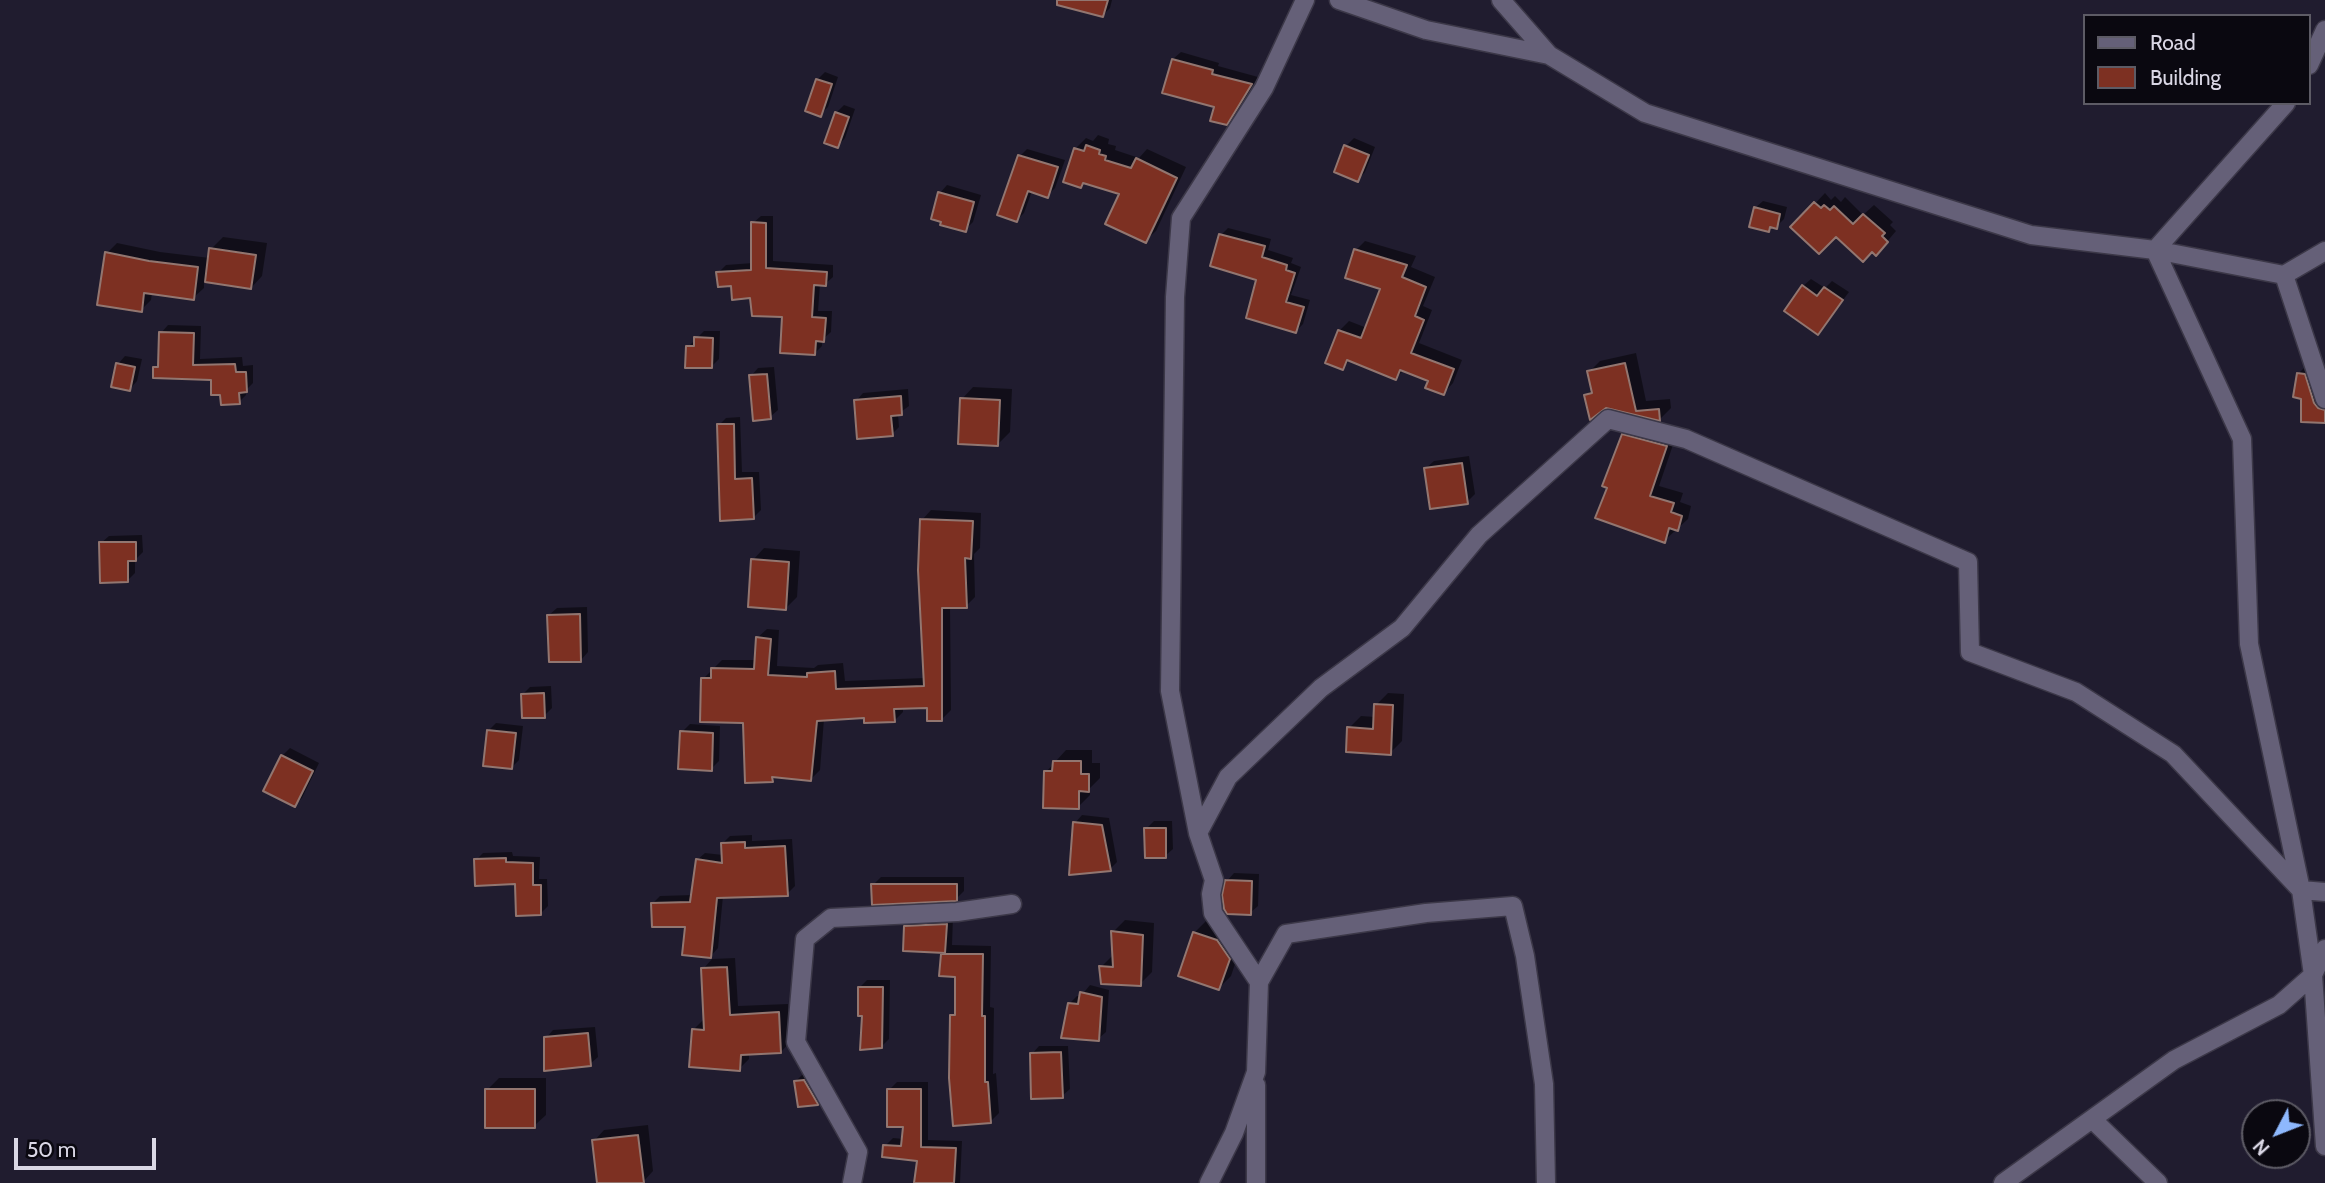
<!DOCTYPE html>
<html>
<head>
<meta charset="utf-8">
<style>
  body { margin:0 }
  #map { position:relative; width:2325px; height:1183px; overflow:hidden; background:#201c2f; font-family:Cabin,sans-serif }
  canvas { display:block }
  .legend { position:absolute; left:2083px; top:14px; width:228px; height:91px; box-sizing:border-box; background:#0a0810; border:2px solid #5d5b65; margin:0; padding:9px 12px; list-style:none; font-size:21px; color:#dad7e5 }
  .legend li { display:flex; align-items:center; gap:14px; height:35px }
  .legend b { width:35px; border:2px solid #5d5b65 }
  .north { position:absolute; left:2241px; top:1099px; width:70px; height:70px; box-sizing:border-box; background:#0a0810; border:2px solid #5d5b65; border-radius:50%; rotate:228deg; font-size:19px; font-weight:700; line-height:28px; text-align:center; color:#dad7e5 }
  .north::after { content:''; display:block; margin:auto; width:24px; height:32px; background:#8eb8fd; clip-path:polygon(50% 0,100% 100%,50% 72%,0 100%) }
  .scale { position:absolute; left:14px; top:1138px; width:142px; height:32px; box-sizing:border-box; border:4px solid #dad7e5; border-top:0; padding-left:9px; font-size:21px; line-height:24px; white-space:nowrap; color:#dad7e5; -webkit-text-stroke:5px #0a0810; paint-order:stroke }
</style>
</head>
<body>
<div id="map">
<canvas width="2325" height="1183"></canvas>
<ul class="legend">
<li><b style="height:9px;background:#656078"></b>Road</li>
<li><b style="height:19px;background:#7d3022"></b>Building</li>
</ul>
<div class="north">N</div>
<div class="scale">50 m</div>
</div>
<script>
const c = document.querySelector('canvas').getContext('2d');
c.lineJoin = 'round';
function paint(path, color) { c.fillStyle = color; c.fill(path, 'evenodd'); }
const shape = rows => new Path2D(rows.map(r => 'M' + r).join(''));
function stroke(path, color, width, dash) { c.strokeStyle = color; c.lineWidth = width; c.lineCap = dash ? 'butt' : 'round'; c.setLineDash(dash || []); c.stroke(path); }
paint(shape([
  [1073,0,1112,0,1110,8,1103,15],
  [1181,52,1219,63,1218,66,1258,77,1234,115,1226,123,1216,106,1173,59],
  [825,72,838,77,828,107,820,115,817,80],
  [844,105,855,109,845,138,838,146,836,113],
  [1098,135,1109,139,1108,144,1116,146,1115,150,1139,158,1147,149,1186,167,1156,231,1145,241,1121,193,1085,182,1081,186,1075,149,1086,138,1093,141],
  [1354,138,1375,147,1365,172,1358,180,1346,146],
  [1027,149,1065,160,1055,188,1047,196,1032,191,1024,213,1017,220,1020,156],
  [947,185,981,195,973,222,965,230,940,193],
  [1825,193,1831,200,1835,196,1841,202,1845,197,1863,215,1874,205,1893,222,1890,225,1896,231,1885,244,1793,227],
  [1763,201,1787,207,1784,219,1776,227,1772,226,1768,230,1755,208],
  [761,216,773,216,773,261,833,265,833,277,825,284,820,284,818,311,832,311,831,332,822,340,822,346,814,354,784,315,718,273,726,265,753,263,753,223],
  [1228,228,1271,239,1268,250,1293,258,1291,263,1301,267,1291,295,1310,300,1303,324,1296,331,1259,279,1221,235],
  [223,237,267,243,262,276,251,288,204,281,204,288,193,298,152,293,151,300,141,310,107,253,117,243,160,252,210,258,211,249],
  [1365,241,1416,256,1411,267,1435,277,1423,306,1432,310,1419,343,1462,360,1453,383,1444,393,1430,380,1404,370,1396,378,1350,360,1343,368,1328,362,1340,330,1349,321,1367,328,1383,288,1356,250],
  [1811,279,1825,288,1832,281,1849,292,1818,333,1803,286],
  [168,325,201,326,200,359,242,357,243,366,253,365,253,383,246,390,246,395,239,402,222,393,213,379,155,368,160,363,161,333],
  [704,331,720,331,719,359,711,367,688,347],
  [1636,353,1646,401,1670,399,1671,408,1660,419,1606,406,1586,395,1593,389,1589,372,1600,361],
  [125,356,142,359,137,381,130,389,118,364],
  [2306,366,2325,400,2325,420,2303,397,2298,374],
  [774,367,778,410,770,417,751,376,758,368],
  [973,387,1012,389,1010,432,998,444,962,399],
  [908,389,909,406,898,414,899,427,892,434,856,401,863,393],
  [740,417,742,472,759,472,761,510,753,518,722,519,719,425,726,418],
  [1634,425,1676,436,1659,486,1683,493,1680,502,1691,506,1688,519,1664,541,1624,435],
  [1469,456,1475,494,1467,502,1426,468,1434,461],
  [931,510,981,513,980,548,974,554,975,597,966,606,950,606,951,710,942,719,928,706,903,707,903,712,894,721,865,716,824,719,820,770,811,779,776,776,772,780,744,721,703,679,722,660,756,660,757,638,767,629,779,630,777,666,814,668,818,665,843,663,845,681,925,678,922,520],
  [142,535,143,552,135,560,135,573,127,581,101,543,109,536],
  [764,548,800,551,797,597,785,609,753,560],
  [587,607,588,652,581,660,549,615,557,608],
  [551,686,552,708,544,716,523,694,530,687],
  [1388,693,1404,694,1402,741,1390,753,1349,728,1361,716,1375,717,1376,705],
  [496,723,523,726,519,760,512,767,488,731],
  [690,724,720,726,719,761,711,769,682,732],
  [290,748,319,763,302,798,295,805,282,756],
  [1066,750,1092,750,1092,763,1100,763,1100,778,1090,788,1090,795,1078,807,1046,772],
  [1082,815,1109,818,1117,862,1110,869,1075,823],
  [1154,821,1172,821,1173,849,1165,856,1146,829],
  [752,835,752,841,792,839,795,886,787,894,723,896,718,948,711,956,687,925,653,903,660,896,693,895,697,860,705,853,723,855,722,844,730,836],
  [512,852,513,856,540,857,539,879,547,879,548,906,541,913,517,882,476,860,483,853],
  [1234,873,1259,874,1258,906,1250,913,1227,881],
  [881,877,964,877,964,891,956,899,873,885],
  [953,917,952,945,991,946,990,1007,994,1008,993,1074,996,1073,999,1113,990,1122,952,1016,957,1012,957,975,942,954,945,952,906,927,914,919],
  [1125,920,1154,923,1152,972,1140,984,1101,967,1113,955,1113,932],
  [1206,921,1229,929,1241,946,1231,976,1219,988,1194,933],
  [735,958,738,1006,788,1004,790,1042,781,1052,749,1053,749,1059,739,1069,693,1030,703,1020,706,1020,703,969,712,959],
  [867,980,890,980,889,1039,881,1047,860,987],
  [1090,985,1109,990,1106,1032,1098,1039,1069,1004,1077,996,1081,996],
  [595,1027,598,1057,590,1064,546,1038,553,1030],
  [1039,1046,1068,1046,1070,1089,1062,1096,1032,1054],
  [812,1073,824,1095,817,1102,795,1082,803,1074],
  [499,1078,546,1078,546,1115,534,1126,487,1090],
  [897,1082,928,1082,928,1140,962,1141,960,1183,916,1183,919,1159,885,1146,893,1138,904,1139,906,1125,889,1090],
  [648,1125,653,1171,643,1182,599,1183,594,1141,604,1130]
]), '#0007');
const building = shape([
  [1057,0,1108,0,1103,17,1057,5,1057,0],
  [1172,59,1213,70,1212,74,1252,84,1227,125,1210,121,1214,107,1162,93,1172,59],
  [816,79,832,84,821,117,805,111,816,79],
  [835,112,849,117,838,148,824,143,835,112],
  [1086,145,1100,150,1099,154,1106,156,1105,160,1131,168,1136,158,1177,178,1146,243,1105,224,1119,194,1083,183,1081,188,1063,182,1074,148,1084,151,1086,145],
  [1344,145,1369,155,1358,182,1334,172,1344,145],
  [1018,155,1058,167,1048,198,1028,191,1017,222,997,215,1018,155],
  [938,192,974,202,966,232,940,225,941,222,931,219,938,192],
  [1814,202,1821,208,1824,205,1830,210,1834,206,1853,224,1863,214,1885,233,1882,236,1888,242,1876,256,1872,252,1863,262,1836,237,1819,254,1790,227,1814,202],
  [1754,207,1780,214,1777,229,1770,227,1769,232,1749,227,1754,207],
  [751,222,766,223,766,268,827,272,826,286,814,285,812,317,826,318,824,342,816,341,815,355,780,353,782,317,752,316,750,298,732,300,731,286,718,287,716,272,751,270,751,222],
  [1219,234,1265,246,1262,257,1287,265,1286,270,1295,273,1286,302,1304,307,1296,333,1246,318,1256,280,1210,266,1219,234],
  [209,248,256,255,251,289,205,282,209,248],
  [1354,249,1407,265,1402,277,1426,287,1415,316,1424,320,1411,353,1454,369,1444,395,1425,388,1428,381,1400,370,1396,380,1347,360,1343,370,1325,363,1338,330,1361,338,1380,289,1345,278,1354,249],
  [105,252,149,261,198,267,194,300,144,293,142,312,97,305,105,252],
  [1802,285,1817,296,1824,287,1843,300,1818,335,1784,311,1802,285],
  [159,332,194,333,193,365,235,364,236,372,246,372,247,392,239,393,240,404,221,405,220,395,211,395,211,380,153,378,153,367,158,367,159,332],
  [694,337,713,338,712,368,685,368,686,346,694,346,694,337],
  [116,363,135,367,130,391,111,387,116,363],
  [1625,363,1636,411,1659,409,1660,421,1606,408,1590,420,1584,395,1592,393,1587,371,1625,363],
  [2297,373,2305,374,2314,403,2318,408,2325,410,2325,423,2301,422,2301,399,2293,397,2297,373],
  [767,374,771,419,753,421,749,375,767,374],
  [901,396,902,415,891,416,893,436,857,439,854,400,901,396],
  [960,398,1000,400,998,446,958,444,960,398],
  [717,424,734,424,735,479,752,478,754,519,720,521,717,424],
  [1622,434,1667,446,1650,496,1674,503,1671,512,1682,516,1678,531,1669,528,1665,543,1595,518,1607,488,1602,486,1622,434],
  [1462,463,1468,504,1430,509,1424,468,1462,463],
  [920,519,973,521,971,559,965,558,967,608,942,608,942,721,927,721,927,708,894,709,895,722,864,723,864,718,817,721,811,781,772,777,773,782,745,783,743,723,700,722,701,678,711,678,711,668,754,669,756,637,771,639,768,675,807,677,807,673,835,671,836,689,924,686,918,570,920,519],
  [99,542,136,542,136,561,128,561,128,582,100,583,99,542],
  [751,559,789,562,786,610,748,607,751,559],
  [580,614,581,662,549,662,547,615,580,614],
  [544,693,545,718,522,718,521,694,544,693],
  [1374,704,1393,705,1391,755,1346,752,1347,727,1373,729,1374,704],
  [487,730,516,733,512,769,483,766,487,730],
  [680,731,713,733,712,771,678,769,680,731],
  [281,755,313,771,295,807,263,791,281,755],
  [1053,761,1081,761,1081,774,1089,774,1089,792,1079,791,1079,809,1043,808,1044,771,1052,771,1053,761],
  [1073,822,1102,825,1111,871,1069,875,1073,822],
  [1144,828,1166,828,1166,858,1145,858,1144,828],
  [745,842,745,848,785,846,788,896,717,898,711,958,682,955,685,927,652,927,651,903,690,902,696,859,722,863,721,843,745,842],
  [506,858,506,862,533,863,533,885,541,885,541,915,516,916,515,884,475,886,474,859,506,858],
  [1225,880,1252,881,1251,915,1227,914,1224,909,1222,895,1225,880],
  [871,884,957,884,957,901,872,905,871,884],
  [947,924,945,953,903,951,904,926,947,924],
  [1111,931,1143,935,1141,986,1101,984,1099,966,1113,967,1111,931],
  [1193,932,1217,940,1230,959,1219,990,1178,976,1193,932],
  [941,954,983,954,982,1016,985,1016,985,1082,988,1082,991,1123,953,1126,949,1078,950,1015,955,1015,955,977,939,976,941,954],
  [727,967,730,1015,779,1012,781,1053,741,1055,740,1071,689,1067,692,1029,704,1030,701,968,727,967],
  [858,987,883,987,882,1048,860,1050,862,1016,858,1016,858,987],
  [1080,992,1102,997,1099,1041,1061,1038,1068,1003,1078,1004,1080,992],
  [588,1033,591,1066,544,1071,544,1037,588,1033],
  [1061,1052,1063,1098,1031,1099,1030,1053,1061,1052],
  [804,1080,818,1104,818,1105,798,1107,794,1081,804,1080],
  [485,1089,535,1089,535,1128,485,1128,485,1089],
  [887,1089,921,1089,921,1147,956,1148,954,1183,914,1183,917,1161,882,1157,883,1145,901,1146,903,1127,887,1127,887,1089],
  [638,1135,644,1183,597,1183,592,1140,638,1135]
]);
paint(building, '#7d3022');
stroke(building, '#927670', 2);
const minor = shape([
  [1339,0,1426,30,1549,55,1645,113,2031,235,2155,250,2284,275],
  [1501,0,1549,55],
  [2309,65,2325,30],
  [2286,103,2155,250,2242,439,2249,644,2301,890,2325,892],
  [2325,251,2284,275,2325,399],
  [1198,833,1170,691,1175,297,1181,218,1264,88,1305,0],
  [1259,982,1286,934,1426,913,1513,906,1525,956,1544,1084,1546,1183],
  [1256,1085,1256,1183],
  [2092,1119,2158,1183],
  [852,1183,858,1152,796,1042,805,939,831,918,957,912,1012,904],
  [1209,1183,1234,1133,1256,1072,1259,982,1213,913,1211,894,1214,880,1198,833,1228,777,1321,688,1402,628,1479,535,1608,419,1686,439,1968,562,1970,652,2076,692,2173,754,2301,890,2313,975,2325,1146],
  [2003,1183,2174,1060,2279,1005,2313,975,2325,949]
]);
stroke(minor, '#3c3848', 21);
stroke(minor, '#656078', 18);
</script>
</body>
</html>
